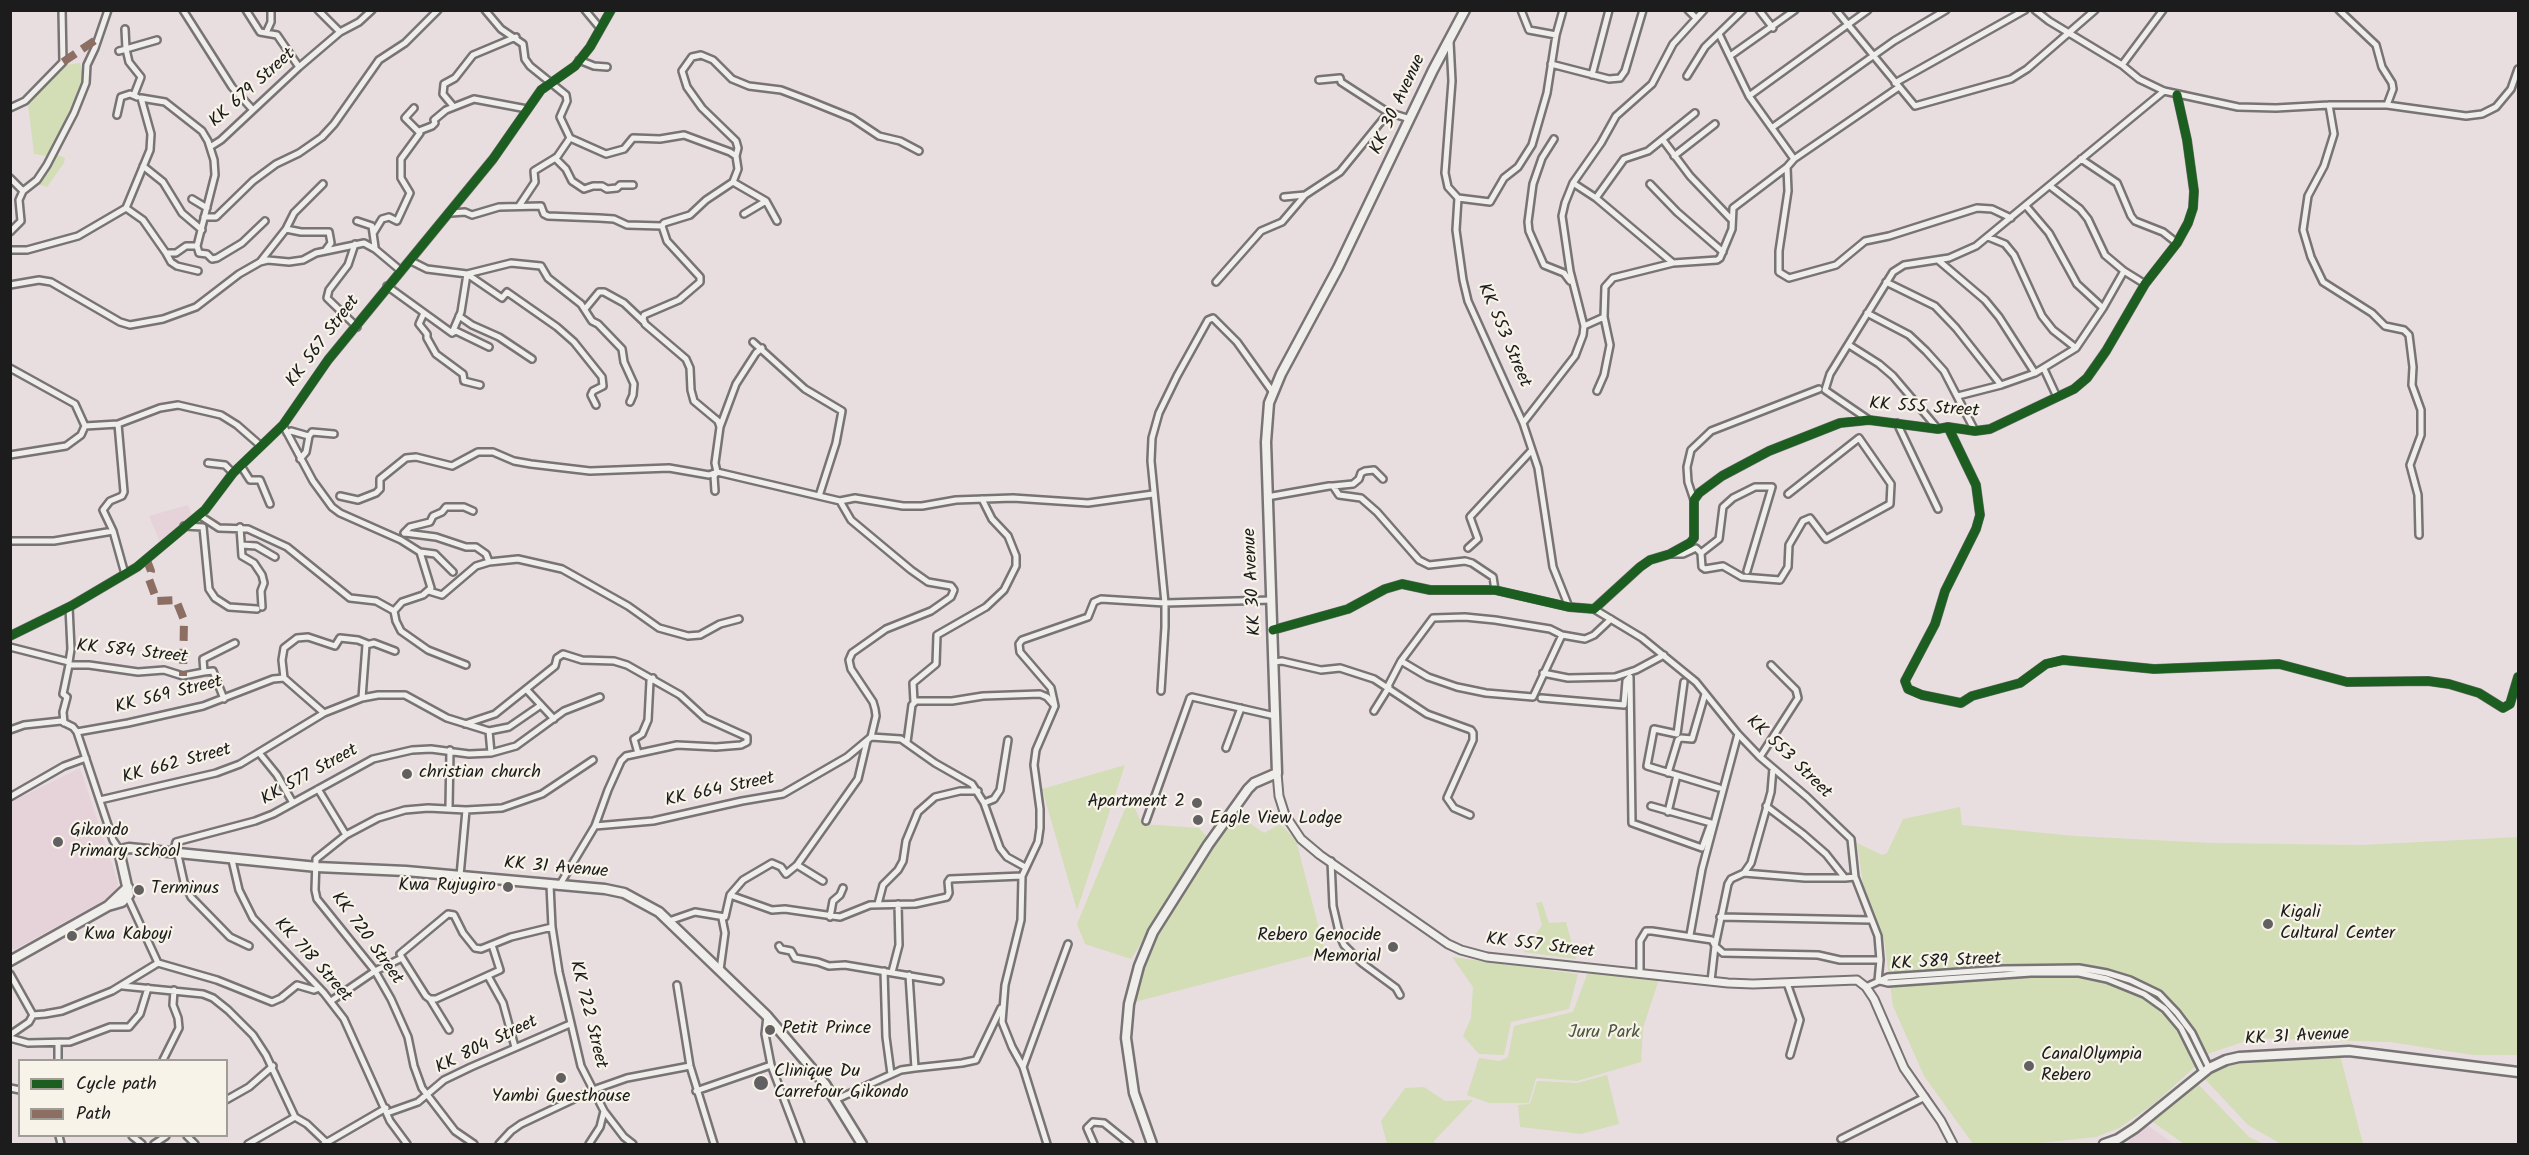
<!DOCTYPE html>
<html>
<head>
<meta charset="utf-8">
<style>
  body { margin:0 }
  #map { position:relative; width:2529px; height:1155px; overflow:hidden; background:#e8dee0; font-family:Kalam,sans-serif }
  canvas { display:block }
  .frame { position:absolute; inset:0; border:12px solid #1c1c1c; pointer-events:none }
  .legend { position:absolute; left:18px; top:1059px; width:210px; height:78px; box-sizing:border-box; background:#f7f3e8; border:2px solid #9f9d96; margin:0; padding:8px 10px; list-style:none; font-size:18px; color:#1c1c1c }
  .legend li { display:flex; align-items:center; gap:12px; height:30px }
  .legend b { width:30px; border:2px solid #9f9d96 }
</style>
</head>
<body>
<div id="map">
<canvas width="2529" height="1155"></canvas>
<div class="frame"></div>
<ul class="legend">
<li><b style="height:8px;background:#1b5e20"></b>Cycle path</li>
<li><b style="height:8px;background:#8d6e63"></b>Path</li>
</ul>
</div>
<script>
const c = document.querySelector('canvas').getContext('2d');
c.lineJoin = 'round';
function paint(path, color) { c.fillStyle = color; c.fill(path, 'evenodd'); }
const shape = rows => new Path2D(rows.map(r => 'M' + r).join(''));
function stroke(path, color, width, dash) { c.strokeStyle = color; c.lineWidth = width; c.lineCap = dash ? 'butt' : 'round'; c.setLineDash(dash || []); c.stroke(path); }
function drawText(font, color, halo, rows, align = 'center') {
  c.font = font + ' Kalam,sans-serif'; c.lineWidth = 4.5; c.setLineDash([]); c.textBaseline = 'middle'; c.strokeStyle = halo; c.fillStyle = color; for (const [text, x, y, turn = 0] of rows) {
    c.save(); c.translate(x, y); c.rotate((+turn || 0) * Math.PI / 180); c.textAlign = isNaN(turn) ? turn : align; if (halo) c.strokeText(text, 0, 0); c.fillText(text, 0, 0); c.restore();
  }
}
paint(shape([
  [188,505,192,516,160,542,149,516],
  [80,768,118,882,117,890,112,896,14,950,10,946,11,802],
  [2147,1125,2174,1144,2126,1144]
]), '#e6d2d9');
paint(shape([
  [80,63,84,80,59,133,53,153,65,158,64,163,47,187,38,184,35,181,49,160,47,156,34,154,28,104,66,65],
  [1125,765,1077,910,1042,789],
  [1130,797,1142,824,1199,828,1208,838,1131,959,1085,944,1077,924],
  [1960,807,1962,825,2075,836,2211,843,2362,845,2518,837,2518,1055,2473,1055,2390,1042,2255,1038,2210,1053,2155,1103,2119,1128,2096,1137,2030,1144,1973,1144,1924,1076,1893,1006,1884,939,1864,890,1857,843,1882,855,1887,853,1903,819],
  [1235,813,1264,833,1280,824,1296,840,1325,952,1135,1002,1145,964,1165,921],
  [1542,902,1549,923,1566,922,1576,959,1524,952,1542,925,1536,903],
  [1452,957,1578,974,1569,1009,1511,1022,1504,1055,1479,1054,1463,1036,1471,1018,1473,987],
  [1589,969,1659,979,1643,1028,1641,1062,1577,1081,1536,1078,1529,1103,1489,1103,1467,1095,1479,1058,1500,1061,1508,1057,1514,1026,1573,1012],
  [2340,1055,2363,1144,2281,1144,2248,1125,2203,1077,2228,1065],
  [1607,1075,1619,1124,1581,1134,1520,1127,1518,1105,1530,1104,1537,1081,1577,1083],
  [2197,1083,2249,1137,2264,1144,2184,1144,2153,1122],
  [1424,1087,1445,1101,1473,1100,1434,1141,1436,1144,1387,1144,1381,1121,1405,1088]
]), '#d3ddb6');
const minor = shape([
  [183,10,232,87,253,110],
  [246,10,260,32,277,35,299,67],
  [318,10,340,32],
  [585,10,600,28],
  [1521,10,1529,30,1556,35],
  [1688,10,1696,18],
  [1759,10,1773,28],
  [1836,10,1915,106,2011,79,2027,69,2095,10],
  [2035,10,2049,21,2122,65],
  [2163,10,2122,65,2139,79,2164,91,2238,107,2276,108,2329,105,2387,105,2466,116,2482,114,2496,107,2511,89,2518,69],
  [2339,10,2376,45,2382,67,2392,83,2393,89,2387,105],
  [125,29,126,49,129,62,141,77,134,95],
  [266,33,271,22,271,10],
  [1719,34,1749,96,1794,159],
  [1450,42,1452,81,1445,173,1448,187,1458,198,1456,230,1463,280,1468,301,1523,423,1538,468,1553,567,1569,607],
  [119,51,157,40],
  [1730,56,1795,10],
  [579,60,594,66,607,67],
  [1551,64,1609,79,1620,78,1625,71,1643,10],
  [1592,75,1609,10],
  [1687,76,1705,47,1743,10],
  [1319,80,1340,78,1341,82,1392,115],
  [1895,83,2025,10],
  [1749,96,1868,10],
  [2329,105,2334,134,2324,166,2308,196,2303,230,2311,257,2323,282,2372,313,2385,326,2404,330,2409,335,2413,367,2412,385,2421,410,2421,435,2410,465,2418,495,2419,535],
  [453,106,443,94,444,84,455,78,473,55,516,37],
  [10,108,25,101,63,62,62,10],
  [117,115,121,97,130,94,137,97],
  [1773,127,1894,41,1946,10],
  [419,131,432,126,435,123,434,120,446,110,474,99,527,109],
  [1554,139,1542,158,1533,184,1528,222,1529,231,1544,265,1564,273,1570,281],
  [1663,140,1690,176,1731,219],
  [210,147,221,140,299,67,340,32,359,22,372,10],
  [736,156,738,148,736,141,702,108,687,87,682,71,692,57,701,55,713,60,732,79,749,86,781,90,810,101,852,118,879,136,900,141,919,151],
  [1674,156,1715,124],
  [555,158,566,169,572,181,584,189,593,186,602,186,607,189,617,188,620,185,633,185],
  [2081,159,2117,183,2131,216,2135,221,2163,232,2177,243],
  [143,166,163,182,182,213,202,230],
  [1787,167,1788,191,1779,251,1779,272,1789,278,1836,265,1865,241,1889,236,1977,208,1992,209,2011,218],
  [10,178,23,191],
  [733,182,766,201,777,221],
  [1573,183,1596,198,1673,263],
  [1650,184,1677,212,1723,252],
  [2050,186,2080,209,2088,219,2105,255,2124,271,2145,284],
  [1284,197,1305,195,1340,172,1384,118,1394,114,1410,119],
  [1458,198,1490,202,1504,178,1518,167,1532,145,1547,93,1556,35,1563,10],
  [1596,198,1624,159,1648,151,1695,113],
  [192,199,207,208],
  [519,206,535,182,534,171,557,157,570,138],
  [2026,206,2049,233,2077,284,2103,308],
  [451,213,465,212,472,215,499,207,541,206,544,214,548,216,599,218,614,219,627,225,662,226,664,223,690,215,706,200,733,182,738,169,736,156,730,152,684,135,660,139,633,138,624,149,606,154,570,138,560,117,567,101,566,95,530,66,525,59,523,44,501,29,485,10],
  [744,214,766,201],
  [204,217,216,217,253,181,276,164,299,153,322,137,334,124,379,60,405,43,438,10],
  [357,221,372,226,375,247],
  [662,226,667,241,700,277,700,282,679,300,644,315,643,319,645,324,686,359,690,368,691,390,694,401,718,421,720,427,715,463,717,472,714,476,715,491],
  [286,229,301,232,329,232,331,243,325,251],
  [10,232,21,221,19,200,23,191,37,180,47,165,74,113,86,83,87,65,95,48,108,10],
  [374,232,382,219,389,217,397,221,410,193,401,178,401,159,420,133,405,118,414,108],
  [1988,237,2005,244,2014,255,2042,316,2053,330,2076,348],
  [355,244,348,265,329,290,327,298,357,327],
  [197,246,199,253,207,254,212,259,217,258,242,243,265,221],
  [10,250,27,250,78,236,126,208,143,220,166,253,176,253,186,246,197,246,215,175,214,160,208,141,202,131,165,102,141,98,151,134,150,150,126,208],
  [166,253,171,262,177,266,198,271],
  [1938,260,1985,300,1999,317,2035,373],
  [411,261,427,269,467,274,502,298,507,292,557,327,574,342,602,377,603,386,593,391,591,395,596,405],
  [260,262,286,229,294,213,323,184],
  [1216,282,1261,231,1282,222,1305,195],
  [1886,282,1935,306,1956,328,2001,385],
  [10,285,39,280,51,282,120,322,130,325,163,319,196,307,239,274,260,262,268,260,289,262,303,260,316,253,364,243,375,249,400,270],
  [387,286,452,333,461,312,467,274,511,263,541,266,548,278,581,304,592,321,598,324,622,349,624,362,634,384,633,395,630,402],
  [585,309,599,292,604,292,624,303,643,321],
  [424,313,419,324,427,334,427,338,436,354,463,374,464,381,480,385],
  [1867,313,1909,335,1926,351,1944,371,1975,431],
  [459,316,472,325,499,337,532,359],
  [1584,326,1604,317,1605,287,1613,278,1673,263,1717,260,1720,258,1732,229,1733,208,1787,167,1794,159,1899,87],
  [452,333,456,331,489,347],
  [753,342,805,389,842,411,836,443,819,496],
  [1849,345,1879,364,1893,376,1938,429],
  [10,368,75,404,85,426],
  [2044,369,2057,397],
  [1597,391,1604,375,1610,345,1604,317],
  [1958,396,2001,385,2035,373,2076,348,2103,308,2124,271],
  [1869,420,1825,390,1830,374,1893,272,1904,265,1949,258,1976,246,2164,91],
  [1523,423,1575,356,1583,335,1584,326,1570,271,1562,216,1565,203,1573,183,1601,143,1616,116,1652,84,1673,44,1704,10],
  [1897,423,1938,509],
  [118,424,124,492,122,496,110,501,103,510,113,531,125,574],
  [283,425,313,481,332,507,340,513,401,540,420,552,431,588,423,595,402,602,394,611,396,621,401,631,428,650,466,665],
  [85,426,118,424,160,408,178,405,221,415,237,425,261,446],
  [720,427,736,384,756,353,762,348],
  [1948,427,1976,485,1980,515,1976,529,1945,591,1935,624,1905,681,1908,689,1922,695,1961,703,1972,696,2020,683,2046,664,2063,660,2154,669,2279,664,2347,682,2428,681,2449,684,2479,693,2503,708,2510,704,2518,677],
  [287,433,291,431,305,435,309,436,312,432,334,434],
  [10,455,66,446,81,435,85,426],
  [300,459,306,452,309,436],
  [208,463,225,465,233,473],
  [241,466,250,480,260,480,270,504],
  [1333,486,1353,484,1359,479,1361,473,1365,471,1374,470,1383,479],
  [340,496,358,500,376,493,380,489,380,479,406,458,416,457,452,466,478,452,493,452,514,461,531,464,590,471,669,468,709,475,717,472,840,501,855,498,903,506,922,506,956,500,1013,498,1088,503,1153,494],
  [1267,497,1329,486,1333,486,1339,495,1361,498,1377,512,1419,560,1429,565,1465,561,1472,563,1493,577,1495,590],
  [1694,500,1688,482,1687,467,1691,450,1711,431,1819,389],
  [199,515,219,528,248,529,287,547,350,598,376,601,394,611],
  [184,526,203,527,209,589,215,598,229,607,257,609],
  [240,527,242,556,254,563,262,575,264,583,261,591,262,607],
  [404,533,410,527,430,522,433,516,442,512,446,507,464,507,473,511],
  [405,533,436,537,466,547,476,547,486,554,489,562],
  [10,541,54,541,113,531],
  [242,545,256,546,275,557],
  [1468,548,1478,539,1470,517,1532,450],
  [420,552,435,554,453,572],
  [1701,553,1719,539,1723,507,1733,498,1755,487,1772,487,1747,571],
  [1671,554,1683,554,1696,548,1701,553,1702,567,1705,569,1723,566,1742,577,1780,580,1788,567,1789,545,1803,521,1810,518,1826,539,1890,504,1891,484,1859,438,1788,494],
  [429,591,442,595,476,566,489,562,518,559,562,569,628,606,659,628,688,636,700,635,720,624,739,619],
  [69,607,71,649,69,662],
  [1594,609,1642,638,1696,682,1738,734,1760,757,1807,797,1851,839,1855,877,1878,936,1880,960,1878,981],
  [1273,630,1348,609,1385,589,1402,584,1430,590,1495,590,1569,607,1594,609,1640,567,1650,560,1670,554,1690,543,1694,538,1694,500,1699,493,1722,476,1769,451,1840,423,1869,420,1938,429,1948,427,1975,431,1990,429,2074,389,2087,378,2106,351,2145,284,2177,243,2188,223,2193,208,2194,191,2187,140,2177,95],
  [10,636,71,606,137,567,205,510,233,473,283,425,328,360,493,159,541,90,575,66,590,47,611,10],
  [10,647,69,662,69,665,89,665,138,672,164,670,183,676,204,672,203,659,235,643],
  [1401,661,1428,677,1457,687,1486,693,1533,697,1562,635],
  [1274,662,1282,661,1321,670,1340,668,1374,679,1427,714,1471,730,1473,733,1473,740,1447,798,1454,808,1470,815],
  [204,672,213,671,224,699],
  [1543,673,1568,678,1615,677,1636,670,1664,655],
  [284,678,282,660,284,648,297,638,308,637,335,646,340,638,358,640,368,644],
  [1684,682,1677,734,1654,729,1647,766,1719,788],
  [1388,686,1401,661,1433,618,1465,617,1495,620,1550,629,1562,635,1585,639,1594,635,1611,619],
  [526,689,554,719],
  [1161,691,1165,627,1165,603,1151,461,1152,438,1159,413,1177,376,1208,320,1213,318,1237,342,1272,391],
  [362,698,366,645,374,643,395,651],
  [1541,698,1624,705,1626,681,1630,677,1632,823,1702,848,1711,823,1651,806],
  [914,702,913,683,936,664,937,635,986,607,1004,590,1016,566,1016,556,1008,536,992,519,982,499],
  [1374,711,1389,687],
  [64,723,63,712,67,697,63,694,69,665],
  [465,724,495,714,555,666,557,658,563,654,582,660,614,661,627,665,680,695,705,718,747,737,747,742,741,745,716,747,677,745,626,756,621,761,608,790,595,826,559,886],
  [10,730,24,725,61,721,73,727,77,732,128,723,203,706,273,679,284,678,324,713],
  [489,731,509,727,541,705],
  [77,732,113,840,121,852],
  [871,737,901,739,935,763,972,784,984,803,1000,848,1007,857,1025,867],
  [907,742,912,705,916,701,952,701,983,696,1040,694,1047,697,1054,705],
  [1226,748,1241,708],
  [638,753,634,739,642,734,648,720,650,681,653,678],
  [260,754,277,775,293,803],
  [1760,757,1798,698,1796,690,1771,665],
  [1773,768,1771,792,1751,863,1744,873,1731,879,1728,884,1715,946,1723,953,1818,955,1840,960,1880,960],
  [1668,773,1678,740,1681,738,1692,739,1705,694],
  [318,789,346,835],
  [10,797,64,766,86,758],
  [100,800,216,773,240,764,324,713,362,698,378,695,405,695,447,718,489,731,491,753],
  [984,803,994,799,1000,790,1008,740],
  [1766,806,1803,834,1826,854,1845,878,1855,877],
  [449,808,450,750],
  [1668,812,1677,775],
  [1146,821,1190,698,1192,697,1275,716],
  [595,826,653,821,742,801,783,794,847,757,871,737,876,716,875,709,873,702,851,669,849,660,852,653,886,629,931,611,951,597,954,590,951,586,928,582,911,570,851,520,840,501],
  [173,854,176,842,255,821,273,814,373,759,412,750,431,749,469,754,491,753,516,746,564,711,600,697],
  [178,855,184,882,191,897,230,937,249,946],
  [232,860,239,890,253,918,324,993,344,1019,390,1121,407,1144],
  [1331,861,1333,906,1340,936,1344,945,1362,963,1396,988,1400,995],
  [797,865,823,881],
  [1744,873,1805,878,1845,878],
  [460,876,466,810],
  [550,885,552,927,559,972,581,1066,604,1111,624,1137,633,1144],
  [730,895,743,880,772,863,781,867,786,874,797,865,858,779,867,741],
  [128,898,158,963,217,980,272,1002,281,998,297,985,314,990,319,988],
  [878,904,883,885,898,870,903,861,906,841,918,812,935,797,960,791,978,791],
  [830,917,833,901,840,895,843,888],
  [1720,917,1871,920],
  [669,921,695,912,725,917,730,895,772,910,785,909,840,917,870,905,915,904,947,897,949,893,948,882,950,879,1022,876],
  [1690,935,1702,869,1738,734],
  [779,946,781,949,791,951,795,958,818,962,829,966,845,965,940,981],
  [402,958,400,954,448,914,454,915,463,933,475,948,481,949,511,937,552,927],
  [402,958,426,996,430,999,436,999,500,970,492,945],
  [720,970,725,933,722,918],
  [884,971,886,1037,891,1074],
  [892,972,899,945,898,904],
  [1640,973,1640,941,1646,931,1652,931,1712,940,1715,946,1711,981],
  [10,974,33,1015,45,1014,62,1011,112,991,158,963],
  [488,976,503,1003,515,1047],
  [1880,981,1888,983,2031,973,2079,973,2107,979,2144,994,2165,1009,2181,1028,2203,1072],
  [1787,983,1800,1020,1790,1055],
  [677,985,690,1066,714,1144],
  [123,986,203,994,213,998,228,1010,253,1035,266,1055,295,1117,307,1124,327,1143],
  [1866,987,1888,977,2004,969,2079,968,2107,973,2130,980,2159,994,2177,1013,2192,1033,2209,1068],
  [430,999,449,1030],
  [331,1001,375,971,402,958],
  [767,1016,765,1034,771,1065,801,1144],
  [10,1035,29,1022,33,1015],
  [10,1038,28,1043,70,1042,110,1027,129,1027,140,1014,148,988],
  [58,1043,58,1060],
  [163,1060,179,1028,178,1018,173,1005,174,990],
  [1023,1067,1068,944],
  [915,1068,962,1063,976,1060,1001,1008],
  [10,1088,20,1090],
  [696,1091,771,1065],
  [226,1100,249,1087,273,1066],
  [835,1100,901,1070,915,1068,909,975],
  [387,1113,418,1102,444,1080,471,1067,570,1024],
  [59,1136,61,1144],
  [132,1136,142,1144],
  [187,1136,195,1144],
  [1841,1139,1925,1097],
  [154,1144,166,1136],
  [248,1144,295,1117],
  [324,1144,386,1108],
  [474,1144,455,1131,422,1088,414,1066,408,1037,391,999,375,971,317,899,315,890,316,859,346,835,378,818,405,810,428,808,466,810,502,808,542,794,593,760],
  [499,1144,511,1131,521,1124,593,1090,627,1078,690,1066],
  [589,1144,600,1127,604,1111],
  [1047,1144,1023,1067,1012,1047,1002,1022,1005,985,1021,920,1022,876,1038,842,1040,828,1040,809,1034,765,1036,750,1055,706,1051,688,1020,652,1019,644,1022,640,1088,617,1094,602,1101,599,1165,603,1272,600],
  [1094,1144,1087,1128,1093,1122,1104,1123,1130,1144]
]);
const tertiary = shape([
  [1277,773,1279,796,1285,815,1301,839,1320,855,1448,944,1461,950,1487,957,1728,983,1753,984,1857,980,1866,987,1874,999,1904,1068,1941,1121,1953,1144]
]);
const secondary = shape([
  [108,906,122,902,129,895,120,855,124,849,129,848,317,867,406,871,605,889,624,893,659,912,767,1016,825,1084,862,1144],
  [10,961,108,906,128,887],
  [1152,1144,1134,1093,1126,1038,1129,1004,1139,966,1153,932,1208,845,1248,789,1254,783,1277,773,1266,442,1269,403,1281,374,1338,268,1433,70,1465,10],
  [2104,1144,2118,1139,2135,1128,2209,1068,2226,1060,2239,1057,2349,1051,2518,1072]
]);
stroke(minor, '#787374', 10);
stroke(tertiary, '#787374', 11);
stroke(secondary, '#787374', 13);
stroke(minor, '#f0eeeb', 5);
stroke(tertiary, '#f0eeeb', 7);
stroke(secondary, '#f0eeeb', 8);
stroke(shape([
  [63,62,97,39],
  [146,558,151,571,149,579,157,601,176,600,184,620,183,676]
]), '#8d6e63', 8, [15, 8]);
stroke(shape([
  [1948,427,1976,485,1980,515,1976,529,1945,591,1935,624,1905,681,1908,689,1922,695,1961,703,1972,696,2020,683,2046,664,2063,660,2154,669,2279,664,2347,682,2428,681,2449,684,2479,693,2503,708,2510,704,2518,677],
  [1273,630,1348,609,1385,589,1402,584,1430,590,1495,590,1569,607,1594,609,1640,567,1650,560,1670,554,1690,543,1694,538,1694,500,1699,493,1722,476,1769,451,1840,423,1869,420,1938,429,1948,427,1975,431,1990,429,2074,389,2087,378,2106,351,2145,284,2177,243,2188,223,2193,208,2194,191,2187,140,2177,95],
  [10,636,71,606,137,567,205,510,233,473,283,425,328,360,493,159,541,90,575,66,590,47,611,10]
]), '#1b5e20', 9);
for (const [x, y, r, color] of [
  [407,774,6,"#636061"],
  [1197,803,6,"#636061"],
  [1198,820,6,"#636061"],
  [58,842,6,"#636061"],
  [508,887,6,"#636061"],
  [139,890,6,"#636061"],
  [2268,924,6,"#636061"],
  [72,936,6,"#636061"],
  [1393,947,6,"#636061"],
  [770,1030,6,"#636061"],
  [2029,1066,6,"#636061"],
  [561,1078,6,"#636061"],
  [761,1083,8,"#636061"]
]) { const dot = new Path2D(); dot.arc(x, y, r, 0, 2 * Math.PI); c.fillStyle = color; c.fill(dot); stroke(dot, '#f7f3e8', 2); }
drawText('18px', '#1c1c1c', '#f7f3e8', [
  ["KK 679 Street",253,89,-42],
  ["KK 30 Avenue",1399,105,-65],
  ["KK 553 Street",1503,336,67],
  ["KK 567 Street",324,342,-53],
  ["KK 555 Street",1924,409,4],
  ["KK 30 Avenue",1254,582,-93],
  ["KK 584 Street",132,653,6],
  ["KK 569 Street",169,696,-14],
  ["KK 553 Street",1788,758,44],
  ["KK 662 Street",177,765,-15],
  ["KK 577 Street",310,776,-29],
  ["KK 664 Street",720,791,-12],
  ["KK 31 Avenue",556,869,5],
  ["KK 720 Street",366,939,54],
  ["KK 557 Street",1540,947,7],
  ["KK 718 Street",312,961,48],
  ["KK 589 Street",1946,963,-3],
  ["KK 722 Street",587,1015,76],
  ["KK 31 Avenue",2297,1038,-3],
  ["KK 804 Street",487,1046,-26]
]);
drawText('18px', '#1c1c1c', '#f7f3e8', [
  ["christian church",419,774],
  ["Apartment 2",1185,803,"right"],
  ["Eagle View Lodge",1210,820],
  ["Gikondo",70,832],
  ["Primary school",70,853],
  ["Kwa Rujugiro",496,887,"right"],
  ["Terminus",151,890],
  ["Kigali",2280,914],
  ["Cultural Center",2280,935],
  ["Kwa Kaboyi",84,936],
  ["Rebero Genocide",1381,937,"right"],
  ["Memorial",1381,958,"right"],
  ["Petit Prince",782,1030],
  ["CanalOlympia",2041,1056],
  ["Rebero",2041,1077],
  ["Clinique Du",774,1073],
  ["Carrefour Gikondo",774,1094],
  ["Yambi Guesthouse",561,1098,"center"]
], 'left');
drawText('18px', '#4e5640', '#f7f3e8', [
  ["Juru Park",1604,1034]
]);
</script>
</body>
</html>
